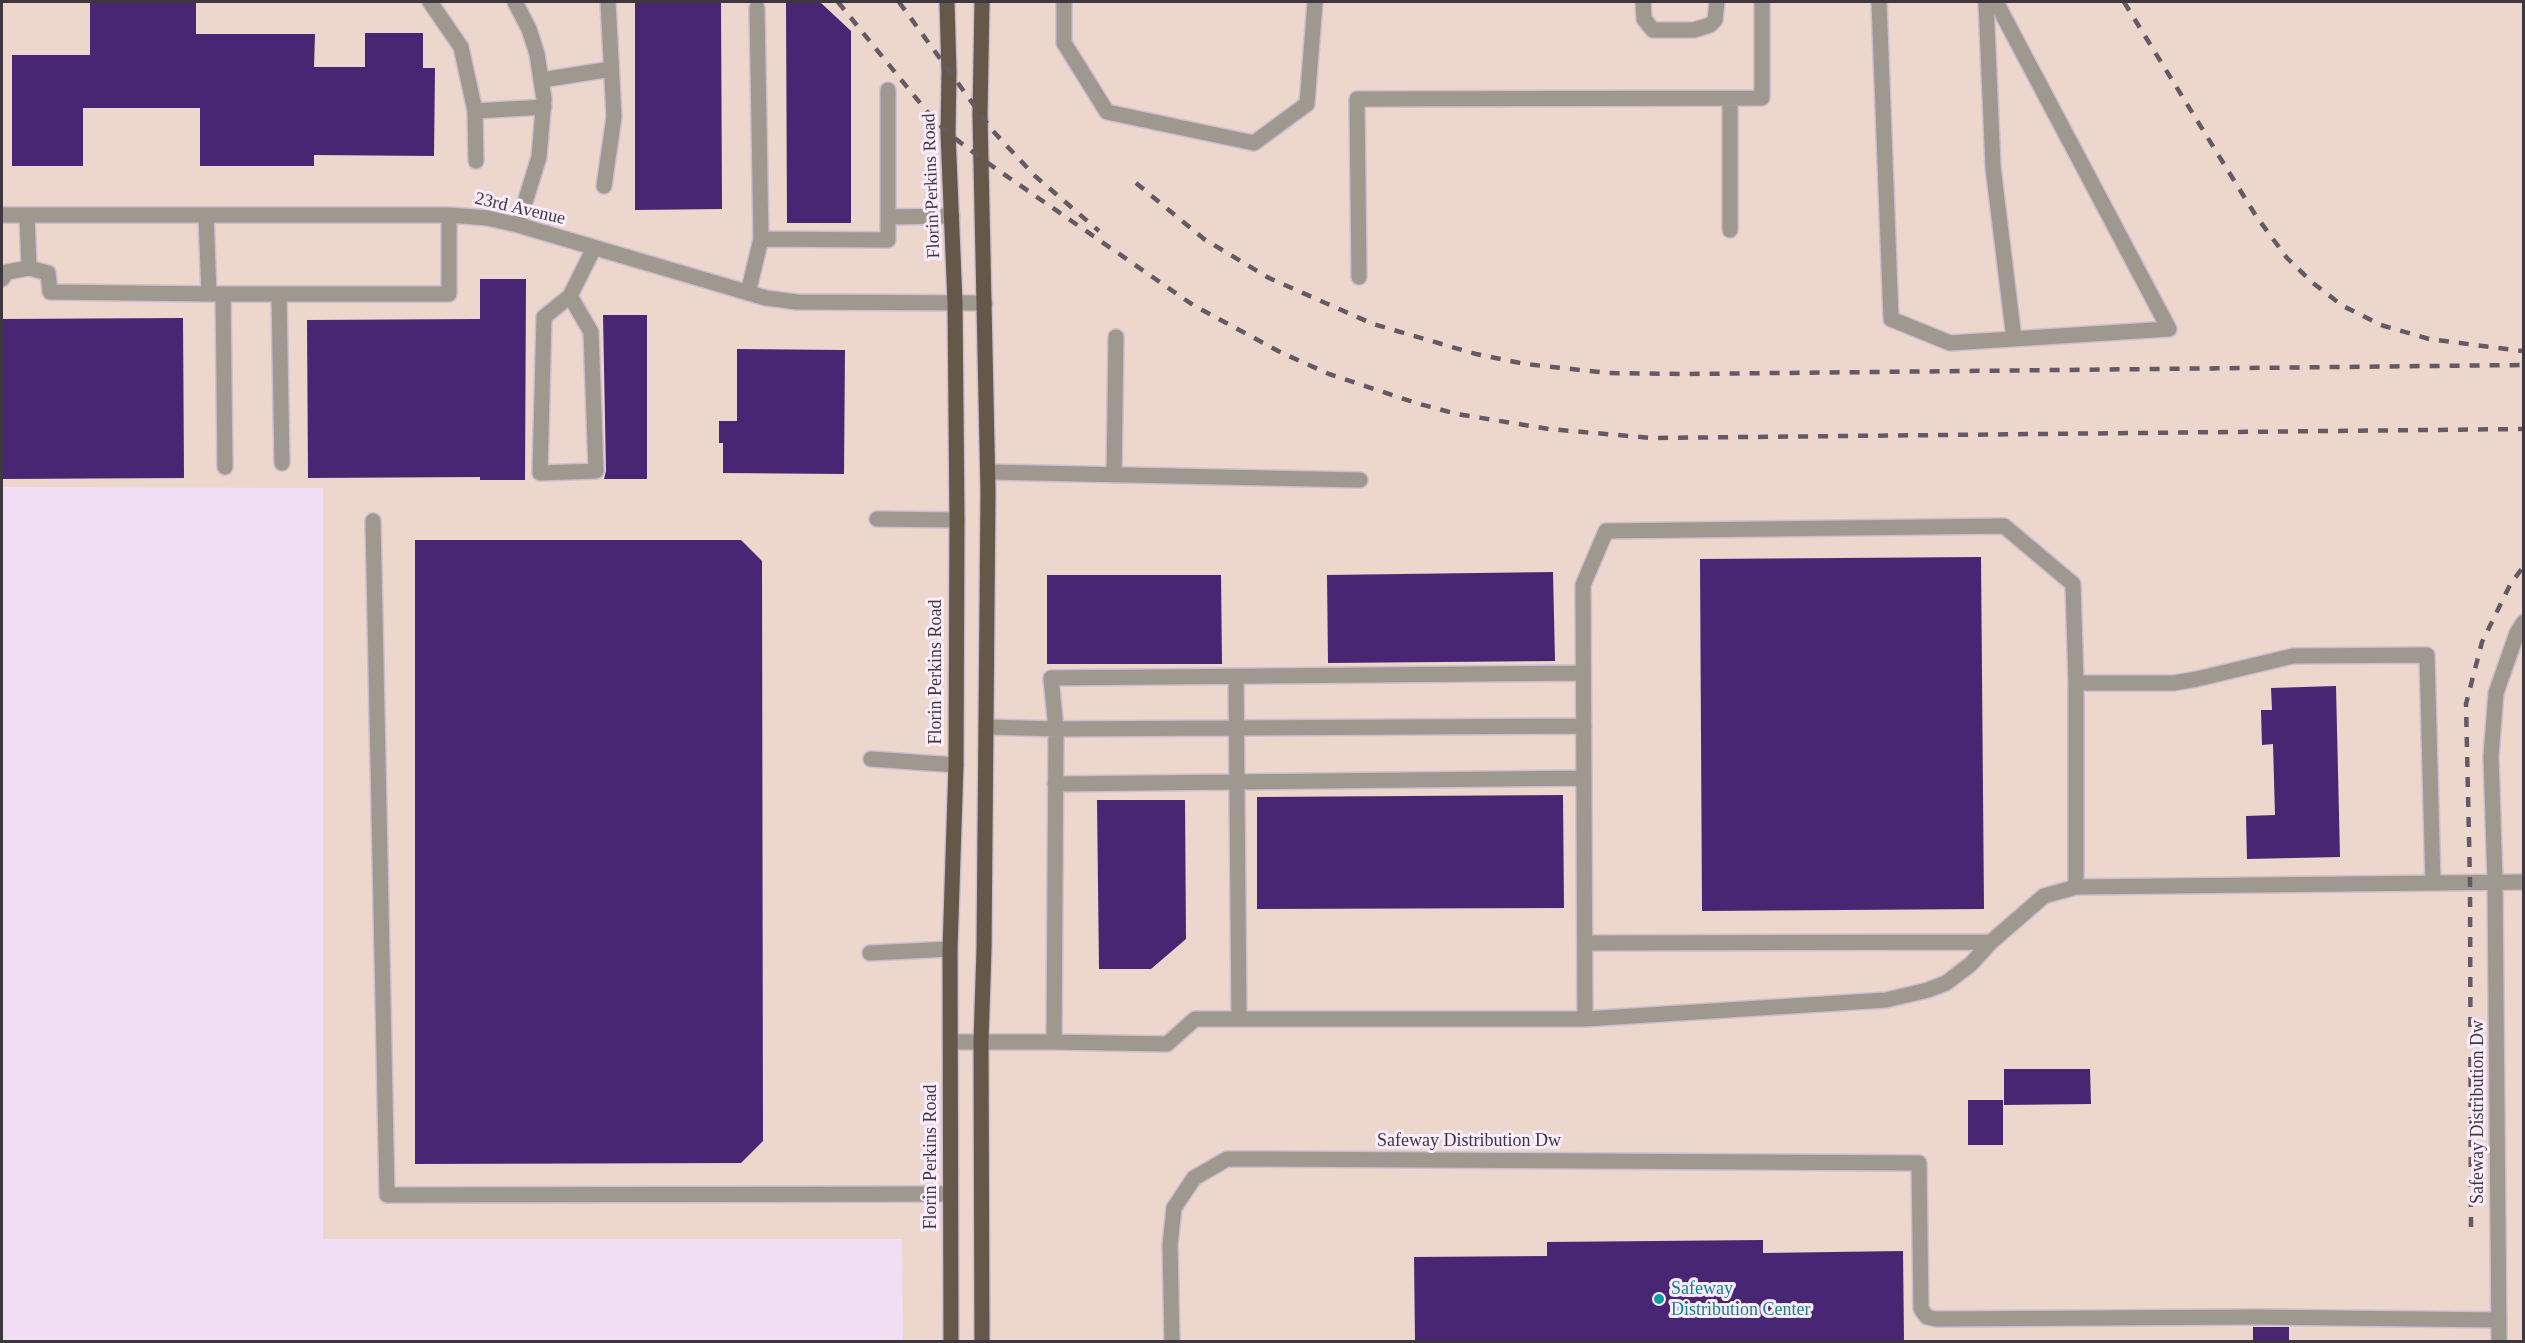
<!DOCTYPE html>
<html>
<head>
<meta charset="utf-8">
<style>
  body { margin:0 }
  #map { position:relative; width:2525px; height:1343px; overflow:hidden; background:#f1def4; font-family:Georgia,serif }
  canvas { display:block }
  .frame { position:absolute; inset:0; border:3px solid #3e373f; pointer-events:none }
</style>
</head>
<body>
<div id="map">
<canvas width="2525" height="1343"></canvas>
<div class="frame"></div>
</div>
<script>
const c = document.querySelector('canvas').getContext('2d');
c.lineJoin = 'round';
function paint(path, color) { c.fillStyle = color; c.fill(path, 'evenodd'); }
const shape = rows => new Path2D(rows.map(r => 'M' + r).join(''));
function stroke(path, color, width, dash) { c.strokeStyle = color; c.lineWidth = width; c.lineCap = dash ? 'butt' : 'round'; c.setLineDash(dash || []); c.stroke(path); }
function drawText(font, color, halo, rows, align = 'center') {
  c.font = font + ' Georgia,serif'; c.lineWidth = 6; c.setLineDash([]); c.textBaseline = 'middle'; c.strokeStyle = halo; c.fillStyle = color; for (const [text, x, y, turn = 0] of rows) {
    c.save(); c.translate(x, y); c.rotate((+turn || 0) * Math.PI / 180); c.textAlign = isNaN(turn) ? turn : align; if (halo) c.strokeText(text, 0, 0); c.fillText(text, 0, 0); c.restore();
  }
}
paint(shape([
  [2,2,2523,2,2523,1341,903,1342,902,1239,323,1239,323,488,2,487]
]), '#edd6cb');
paint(shape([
  [90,2,196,2,196,34,315,34,314,67,365,67,365,33,423,33,423,68,435,68,434,156,314,155,314,166,200,166,200,108,83,108,83,166,12,166,12,55,90,55],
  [635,2,721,2,722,209,635,210],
  [786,2,820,2,851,31,851,223,787,223],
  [480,279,526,279,525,480,480,480,480,477,308,478,307,320,480,319],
  [603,315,647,315,647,479,604,479,606,471],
  [183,318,184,478,2,479,2,319],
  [737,349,845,350,844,474,723,473,723,443,719,443,719,421,737,421],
  [415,540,741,540,762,561,763,1141,741,1163,415,1164],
  [1981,557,1984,909,1702,911,1700,559],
  [1553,572,1555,661,1328,663,1327,575],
  [1047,575,1221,575,1222,664,1047,664],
  [2336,686,2340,857,2247,859,2246,816,2275,815,2273,744,2262,745,2261,710,2272,710,2271,688],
  [1563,795,1564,908,1257,909,1257,797],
  [1097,800,1185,800,1186,939,1151,969,1099,969],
  [2004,1069,2090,1069,2091,1104,2004,1105],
  [1968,1100,2003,1100,2003,1145,1968,1145],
  [1763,1240,1763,1253,1903,1251,1904,1341,1415,1341,1414,1257,1547,1256,1547,1242],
  [2253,1327,2289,1327,2289,1341,2253,1341]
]), '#482673');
const minor = shape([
  [430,2,461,47,475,111,476,161],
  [515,2,529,29,537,54,544,99,539,157,518,225],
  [1064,2,1064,43,1107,112,1254,143,1307,104,1315,2],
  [1643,2,1644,19,1653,30,1694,30,1710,25,1715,20,1717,2],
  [1879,2,1891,319,1950,343,2169,329,1996,2],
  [1986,2,1993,167,2014,339],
  [542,80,611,69],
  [475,111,544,107],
  [604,186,614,117,608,2],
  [2,215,449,215,487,218,518,225,766,298,797,302,985,303],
  [27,215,29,268,48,273,50,292,209,294,206,215],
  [888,217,952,216],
  [1730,230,1730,99],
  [761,239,888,240,888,90],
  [1359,277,1357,99,1762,98,1762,2],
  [2,279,7,272,29,268],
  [748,293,761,239,757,8],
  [209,294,449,294,449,215],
  [223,294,225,467],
  [279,294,282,463],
  [570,296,591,332,596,471,540,473,544,317,570,296,594,248],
  [988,472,1360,480],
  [1114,475,1116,337],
  [877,519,957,520],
  [373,521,387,1195,949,1194],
  [1583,673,1051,678,1056,729,1584,726],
  [1236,677,1239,1019],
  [2076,683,2174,683,2197,679,2293,656,2427,655,2433,883],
  [987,727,1056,729,1054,1042,1167,1044,1195,1019,1585,1019,1886,1000,1928,990,1946,983,1971,964,1991,942,2044,896,2076,887,2076,683,2073,584,2004,526,1606,531,1583,585,1585,1019],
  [871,759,956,765],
  [1055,784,1584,778],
  [2076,887,2524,882],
  [1585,943,1991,942],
  [870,953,950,949],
  [951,1042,1054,1042],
  [1172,1342,1170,1245,1174,1208,1194,1178,1227,1159,1264,1159,1919,1163,1921,1309,1927,1317,1936,1319,2256,1317,2499,1320],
  [2499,1342,2495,882,2491,756,2496,693,2517,633,2524,622]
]);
const major = shape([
  [947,2,949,73,948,133,955,303,957,520,956,765,950,949,951,1342],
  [982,1342,981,1042,984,949,988,492,980,115,982,2]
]);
stroke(minor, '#cdbdd0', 18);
stroke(major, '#cdbdd0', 18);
stroke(minor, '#9f988e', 15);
stroke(major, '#655848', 15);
stroke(shape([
  [838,2,929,114,948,133,982,159,1193,305,1282,353,1329,374,1416,403,1457,414,1549,429,1651,438,2524,429],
  [899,2,992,130,1035,176,1099,231],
  [2124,2,2256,216,2287,258,2313,283,2343,306,2381,325,2429,339,2522,351],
  [1136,183,1204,239,1269,278,1373,324,1476,354,1525,364,1608,373,1687,374,2524,365],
  [2471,1227,2470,882,2466,704,2482,642,2511,583,2524,566]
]), '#635a65', 4.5, [10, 10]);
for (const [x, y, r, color] of [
  [1659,1299,6,"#0f9aa8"]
]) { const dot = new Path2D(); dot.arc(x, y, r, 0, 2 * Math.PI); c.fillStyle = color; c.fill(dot); stroke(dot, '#fcedfe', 2); }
drawText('18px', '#3e373f', '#fcedfe', [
  ["Florin Perkins Road",932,186,-92],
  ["23rd Avenue",520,209,13],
  ["Florin Perkins Road",936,672,-90],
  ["Safeway Distribution Dw",2478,1112,-90],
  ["Safeway Distribution Dw",1469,1141],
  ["Florin Perkins Road",931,1157,-90]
]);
drawText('18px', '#0d838f', '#fcedfe', [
  ["Safeway",1671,1289],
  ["Distribution Center",1671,1310]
], 'left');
</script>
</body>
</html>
